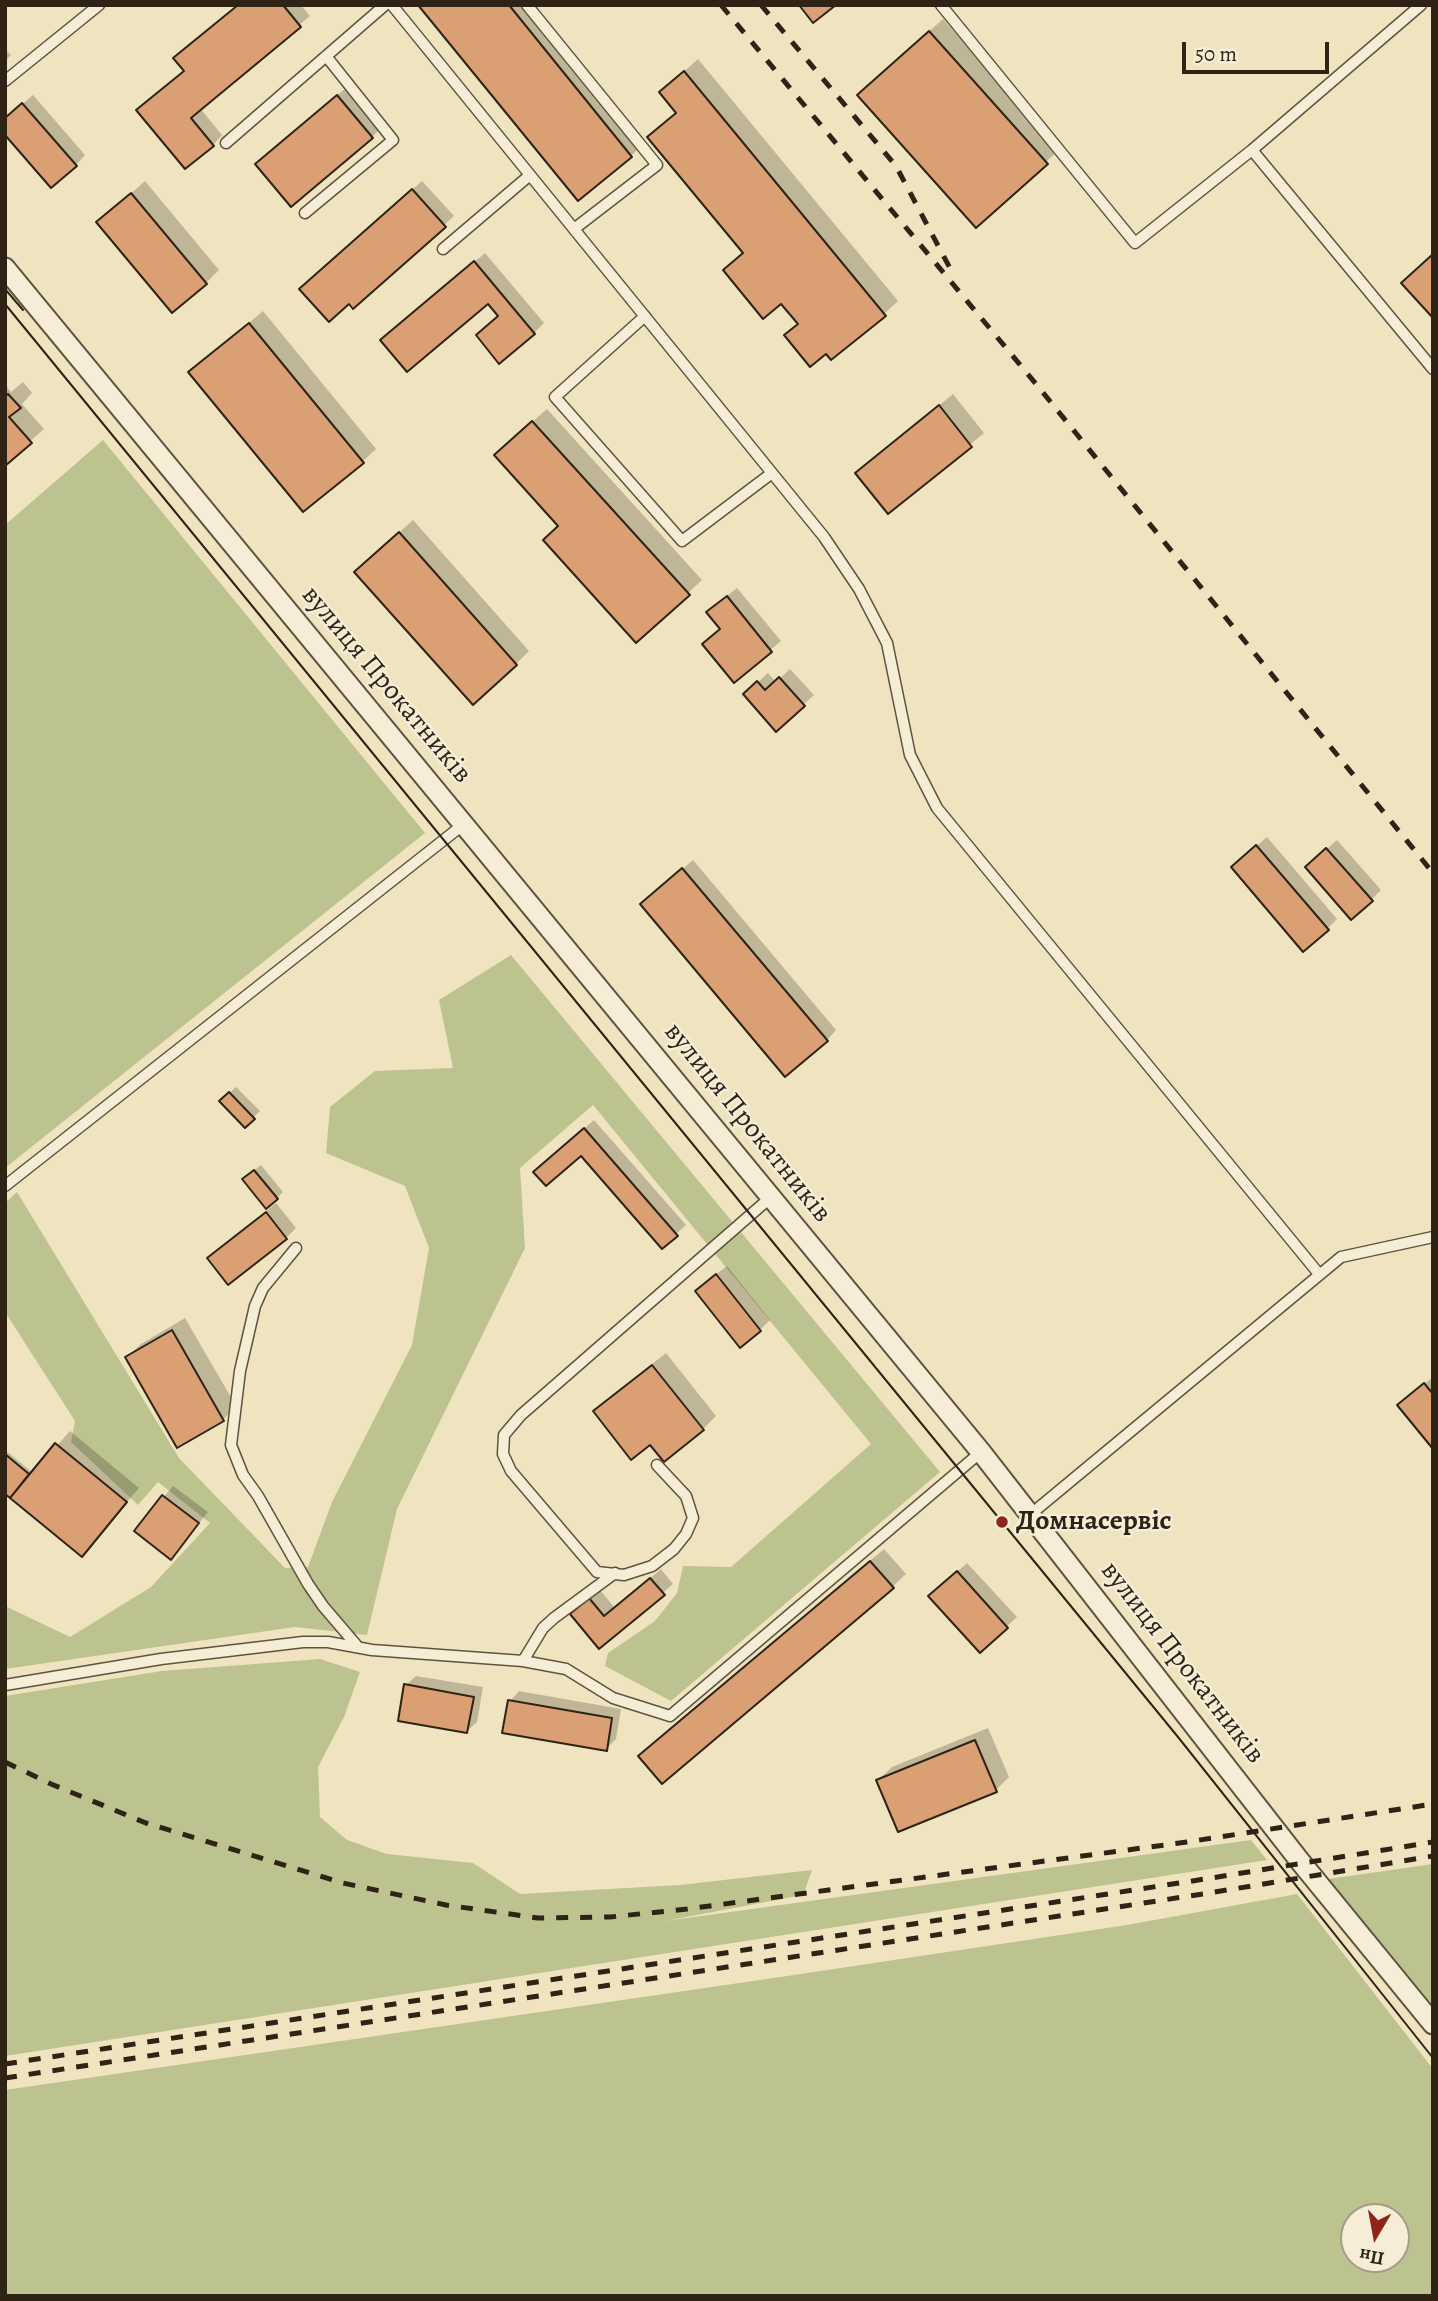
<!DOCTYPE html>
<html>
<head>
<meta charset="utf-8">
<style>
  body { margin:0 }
  #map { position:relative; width:1438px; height:2301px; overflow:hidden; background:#efe4bf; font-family:Alegreya,serif }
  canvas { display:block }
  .frame { position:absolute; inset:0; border:7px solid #2e2315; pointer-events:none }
  .north { position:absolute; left:1340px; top:2203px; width:70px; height:70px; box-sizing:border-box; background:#f5edd5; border:2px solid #a59c88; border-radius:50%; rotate:190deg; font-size:19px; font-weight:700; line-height:28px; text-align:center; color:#2e2315 }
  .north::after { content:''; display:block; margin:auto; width:24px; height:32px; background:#8f2418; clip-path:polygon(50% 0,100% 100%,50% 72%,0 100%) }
  .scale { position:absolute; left:1182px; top:42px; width:147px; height:32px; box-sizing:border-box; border:4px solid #2e2315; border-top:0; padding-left:9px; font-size:21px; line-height:24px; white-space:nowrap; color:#2e2315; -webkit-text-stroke:5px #f5edd5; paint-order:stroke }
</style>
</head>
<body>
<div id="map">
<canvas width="1438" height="2301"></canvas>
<div class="frame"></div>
<div class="north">Пн</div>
<div class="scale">50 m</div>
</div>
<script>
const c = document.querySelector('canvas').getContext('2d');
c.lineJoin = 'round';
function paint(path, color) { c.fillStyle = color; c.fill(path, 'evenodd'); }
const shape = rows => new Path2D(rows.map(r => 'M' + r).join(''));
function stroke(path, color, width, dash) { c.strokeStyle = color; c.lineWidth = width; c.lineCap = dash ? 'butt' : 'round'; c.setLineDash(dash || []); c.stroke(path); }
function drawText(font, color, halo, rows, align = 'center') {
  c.font = font + ' Alegreya,serif'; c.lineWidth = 5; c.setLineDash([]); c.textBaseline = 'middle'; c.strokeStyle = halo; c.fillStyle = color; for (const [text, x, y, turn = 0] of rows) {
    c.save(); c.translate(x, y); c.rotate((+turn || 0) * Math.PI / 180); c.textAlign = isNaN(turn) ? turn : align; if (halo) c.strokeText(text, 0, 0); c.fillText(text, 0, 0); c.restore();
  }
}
paint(shape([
  [103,440,425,833,5,1168,5,525],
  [511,955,940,1472,671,1701,605,1666,608,1653,655,1621,677,1593,683,1566,731,1567,871,1444,593,1105,520,1168,525,1248,397,1509,367,1635,295,1627,5,1669,5,1606,70,1637,151,1587,210,1523,158,1482,138,1505,71,1442,75,1421,5,1312,5,1203,17,1192,179,1458,285,1568,308,1567,332,1502,412,1345,429,1248,405,1186,326,1153,330,1107,375,1071,453,1068,439,1000],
  [320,1659,360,1672,344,1717,318,1767,320,1817,347,1840,387,1854,473,1863,520,1894,680,1885,812,1870,803,1895,665,1921,1251,1840,1267,1860,5,2056,5,1696,162,1671],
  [1433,1864,1433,2009,1328,1879],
  [1297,1894,1433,2069,1433,2296,5,2296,5,2090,794,1975,1127,1925],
  [1354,2217,1396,2217,1396,2259,1354,2259]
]), '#bdc38f');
paint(shape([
  [238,5,301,5,310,16,200,108,222,135,213,145,139,110,185,70],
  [421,5,526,5,641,146,631,156],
  [943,19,1060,149,976,225,873,82],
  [5,49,11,55,5,61],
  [698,59,898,301,884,314,826,352,787,335,799,323,744,252,649,137,677,112,661,92],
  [347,87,382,127,372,137,267,155],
  [33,95,85,155,76,165,5,119],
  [145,181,219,270,206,283,99,222],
  [422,181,454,216,444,225,311,279],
  [485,253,544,323,534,333,500,361,500,315,488,302,392,330],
  [263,311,376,449,362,462,191,372],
  [23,382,32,393,22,404,44,429,5,463,5,384,11,392],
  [953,394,984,433,889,512,857,473],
  [547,409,702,580,636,641,560,526,509,442],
  [413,520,529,651,516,664,370,559],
  [737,588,781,641,734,680,704,644,721,628,718,603],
  [790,669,814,695,776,729,755,685,768,673,776,682],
  [1267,837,1337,919,1328,928,1243,858],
  [1337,840,1381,890,1371,900,1317,858],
  [693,860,836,1030,827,1040,652,895],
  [236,1087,260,1111,245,1126,221,1101],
  [594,1120,686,1225,676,1234,581,1154,546,1162],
  [261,1165,283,1192,277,1198,251,1173],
  [276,1203,296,1228,286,1238,209,1258],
  [727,1266,770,1320,760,1330,707,1281],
  [185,1318,236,1406,223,1420,127,1357,141,1344],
  [666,1353,716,1416,703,1429,651,1442,596,1411,609,1398],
  [1433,1377,1433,1447,1409,1396],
  [70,1431,139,1488,82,1554,5,1492,5,1450,33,1473],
  [173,1486,208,1512,171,1558,136,1531],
  [884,1549,906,1574,892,1587,654,1743],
  [967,1563,1017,1617,980,1651,940,1587],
  [661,1569,673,1584,599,1647,582,1604,600,1590,615,1608],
  [416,1676,483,1687,477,1722,467,1731,406,1685],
  [519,1691,621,1709,616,1739,606,1749,510,1701],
  [988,1728,1009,1777,996,1790,878,1780,892,1767]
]), '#0003');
const building = shape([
  [238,5,283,5,301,27,191,118,214,146,185,169,136,110,184,71,173,58,238,5],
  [418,5,509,5,632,157,578,201,418,5],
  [799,5,836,5,813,23,799,5],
  [929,31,1048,164,976,228,857,95,929,31],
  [684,71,886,316,831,360,826,354,810,367,784,335,798,324,781,304,763,319,723,270,743,253,647,137,676,113,659,92,684,71],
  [337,95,373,138,291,207,255,164,337,95],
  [22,103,77,166,51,188,5,135,5,118,22,103],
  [412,189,446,227,353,309,349,304,329,322,299,289,412,189],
  [131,193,207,284,172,313,96,222,131,193],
  [1433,254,1433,318,1401,283,1433,254],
  [474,261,535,334,499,364,476,335,498,316,488,304,407,372,380,340,474,261],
  [249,323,364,463,303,512,188,372,249,323],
  [8,394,21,408,9,417,32,443,5,466,5,396,8,394],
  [939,405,972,447,888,514,855,473,939,405],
  [532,421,690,595,636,643,543,540,558,526,494,455,532,421],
  [399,532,517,665,473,705,354,572,399,532],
  [727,596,772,652,734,683,702,644,720,629,706,612,727,596],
  [779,677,805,706,776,732,743,694,757,681,765,690,779,677],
  [1256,845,1329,930,1303,952,1231,867,1256,845],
  [1326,848,1373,901,1351,920,1305,867,1326,848],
  [682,868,828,1041,785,1077,640,904,682,868],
  [229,1092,255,1119,245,1128,219,1101,229,1092],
  [584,1128,678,1236,662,1249,581,1156,546,1186,533,1172,584,1128],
  [254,1170,278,1199,266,1209,242,1179,254,1170],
  [266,1212,287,1239,228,1285,207,1258,266,1212],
  [716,1274,761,1331,740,1348,695,1291,716,1274],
  [172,1330,224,1421,177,1448,125,1357,172,1330],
  [652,1365,704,1430,664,1462,650,1445,631,1460,593,1411,652,1365],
  [1424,1383,1433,1394,1433,1449,1397,1405,1424,1383],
  [55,1443,127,1502,82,1557,10,1498,55,1443],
  [5,1454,29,1474,10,1498,5,1494,5,1454],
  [162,1495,199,1523,171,1560,134,1531,162,1495],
  [870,1561,894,1588,662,1784,638,1756,870,1561],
  [957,1571,1008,1628,980,1653,928,1596,957,1571],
  [650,1578,665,1595,599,1649,570,1614,589,1598,604,1616,650,1578],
  [404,1684,474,1697,467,1733,398,1721,404,1684],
  [508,1700,612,1718,607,1751,502,1733,508,1700],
  [975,1740,997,1792,898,1832,876,1780,975,1740]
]);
paint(building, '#da9f73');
stroke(building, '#2e2315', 2);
const lane = shape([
  [392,5,824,537,859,589,887,643,910,755,937,808,1319,1274],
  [527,5,657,165,574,229],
  [941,5,1135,243,1252,150,1433,369],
  [5,81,99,5],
  [226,143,385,5],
  [1252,150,1421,5],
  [305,213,393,140,326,56],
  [443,249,530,175],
  [645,316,555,397,682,541,772,473],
  [5,1186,464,824],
  [296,1248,263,1288,255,1306,240,1371,231,1445,243,1475,258,1496,308,1584,323,1606,358,1647],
  [657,1465,686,1496,693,1518,686,1534,674,1549,652,1566,624,1575,597,1572,511,1471,503,1454,504,1435,521,1415,771,1197],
  [1031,1514,1341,1257,1433,1237],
  [523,1661,543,1628,554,1618,615,1573],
  [5,1685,161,1659,303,1642,328,1642,372,1650,523,1661,566,1669,613,1698,670,1716,981,1452]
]);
const street = shape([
  [5,268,981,1452,1299,1860,1433,2024]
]);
stroke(lane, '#5e5340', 13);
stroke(street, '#5e5340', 23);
stroke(lane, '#f5edd5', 10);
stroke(street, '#f5edd5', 19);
stroke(shape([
  [5,289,23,310],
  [5,304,1178,1737,1433,2058]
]), '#2e2315', 2);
stroke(shape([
  [721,5,1036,384,1433,873],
  [761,5,896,166,952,272],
  [5,1762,51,1784,146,1823,343,1883,446,1905,538,1918,610,1917,687,1909,1187,1842,1433,1804],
  [5,2064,1205,1879,1433,1842],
  [5,2078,1209,1893,1433,1856]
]), '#2e2315', 5, [12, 12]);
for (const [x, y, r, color] of [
  [1002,1522,7,"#8f2418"]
]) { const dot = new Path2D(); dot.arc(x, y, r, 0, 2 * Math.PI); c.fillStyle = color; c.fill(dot); stroke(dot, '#f5edd5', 2.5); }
drawText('28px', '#2e2315', '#f5edd5', [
  ["вулиця Прокатників",386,685,50],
  ["вулиця Прокатників",747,1123,51],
  ["вулиця Прокатників",1182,1663,52]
]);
drawText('bold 28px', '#2e2315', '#f5edd5', [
  ["Домнасервіс",1016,1522]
], 'left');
</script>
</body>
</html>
